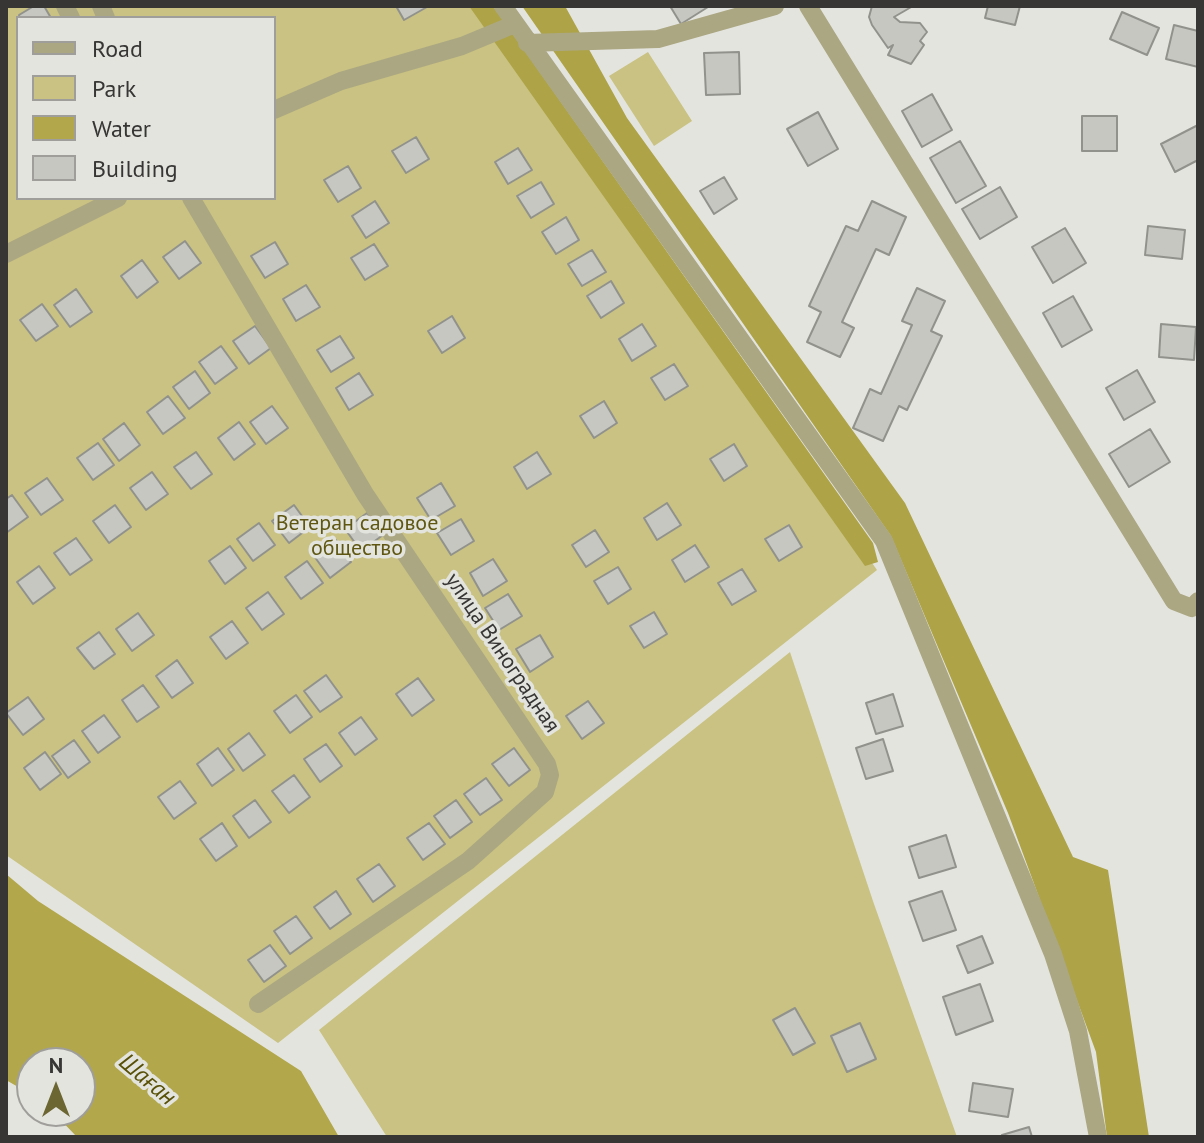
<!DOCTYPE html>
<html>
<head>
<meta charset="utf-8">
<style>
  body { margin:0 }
  #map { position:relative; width:1204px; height:1143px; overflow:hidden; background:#e4e4df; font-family:"PT Sans",sans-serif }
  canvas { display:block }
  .frame { position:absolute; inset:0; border:8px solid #373635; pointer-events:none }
  .legend { position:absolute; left:16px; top:16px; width:260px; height:184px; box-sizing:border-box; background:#e4e4df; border:2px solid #9f9e9b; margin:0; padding:10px 14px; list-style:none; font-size:24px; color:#373635 }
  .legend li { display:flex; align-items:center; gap:16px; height:40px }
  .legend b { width:40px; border:2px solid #9f9e9b }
  .north { position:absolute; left:16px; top:1047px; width:80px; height:80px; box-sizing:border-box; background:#e4e4df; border:2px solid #9f9e9b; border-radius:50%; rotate:0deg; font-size:22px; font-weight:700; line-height:32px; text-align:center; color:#373635 }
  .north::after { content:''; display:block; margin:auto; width:28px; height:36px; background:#6c6633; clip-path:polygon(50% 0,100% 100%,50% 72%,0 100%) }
</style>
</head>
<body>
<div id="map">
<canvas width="1204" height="1143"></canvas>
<div class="frame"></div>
<ul class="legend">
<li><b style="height:10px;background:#aba782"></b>Road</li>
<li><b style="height:22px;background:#c9c282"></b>Park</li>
<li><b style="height:22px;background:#b2a74b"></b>Water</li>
<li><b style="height:22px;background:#c7c7c2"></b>Building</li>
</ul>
<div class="north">N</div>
</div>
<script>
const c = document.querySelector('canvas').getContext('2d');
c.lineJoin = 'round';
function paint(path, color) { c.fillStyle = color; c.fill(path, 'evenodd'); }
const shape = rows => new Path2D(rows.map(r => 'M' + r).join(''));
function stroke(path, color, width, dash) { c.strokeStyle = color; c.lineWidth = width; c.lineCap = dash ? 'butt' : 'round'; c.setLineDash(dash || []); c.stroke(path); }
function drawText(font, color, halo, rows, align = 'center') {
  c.font = font + ' "PT Sans",sans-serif'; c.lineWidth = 7; c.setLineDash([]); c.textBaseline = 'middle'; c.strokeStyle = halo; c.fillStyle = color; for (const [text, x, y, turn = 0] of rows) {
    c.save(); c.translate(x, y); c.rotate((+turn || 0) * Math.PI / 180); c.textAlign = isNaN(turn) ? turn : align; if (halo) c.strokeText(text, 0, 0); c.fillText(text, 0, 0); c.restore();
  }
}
paint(shape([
  [6,6,482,6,877,570,278,1043,6,855],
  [18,18,274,18,274,198,18,198],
  [648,52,692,121,654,146,609,76],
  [790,652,874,904,957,1137,387,1137,319,1030]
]), '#c9c282');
paint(shape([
  [469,6,493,6,873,543,878,562,865,566],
  [522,6,565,6,627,118,905,503,1073,857,1108,870,1149,1137,1107,1137,1096,1052,1008,813,891,536]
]), '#aea346');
paint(shape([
  [6,874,38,901,301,1071,339,1137,77,1137,52,1111,80,1111,80,1063,32,1063,32,1095,6,1080]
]), '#b2a74b');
const building = shape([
  [34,6,44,6,51,18,20,18,19,15,34,6],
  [396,6,426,6,427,7,404,20,396,6],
  [670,6,707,6,708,7,681,24,670,6],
  [872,6,913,6,894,17,900,22,920,23,927,32,920,41,924,45,911,64,888,55,893,45,888,48,872,25,869,17,872,6],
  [988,6,1020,6,1015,25,985,18,988,6],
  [1122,12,1159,28,1147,55,1110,39,1122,12],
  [1174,25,1198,31,1198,67,1166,59,1174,25],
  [739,52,740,94,706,95,704,53,739,52],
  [932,94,952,130,922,147,902,111,932,94],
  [818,112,838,149,808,166,787,129,818,112],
  [1082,116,1117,116,1117,151,1082,151,1082,116],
  [1198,125,1198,160,1175,172,1161,144,1198,125],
  [416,137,429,159,406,173,392,151,416,137],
  [960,141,986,186,956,203,930,158,960,141],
  [518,148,532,170,508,184,495,162,518,148],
  [348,166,361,188,338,202,324,180,348,166],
  [724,177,737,199,714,214,700,191,724,177],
  [541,182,554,204,531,218,517,196,541,182],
  [1000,187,1017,217,980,239,962,209,1000,187],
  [375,201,389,223,366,238,352,216,375,201],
  [872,201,906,217,889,255,876,249,842,322,854,328,840,357,807,342,821,312,809,306,846,226,858,231,872,201],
  [566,217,579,240,556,254,542,232,566,217],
  [1148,226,1185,230,1182,259,1145,255,1148,226],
  [1065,228,1086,263,1053,283,1032,247,1065,228],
  [185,241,201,263,179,279,163,257,185,241],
  [275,242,288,264,265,278,251,256,275,242],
  [374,244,388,266,365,280,351,258,374,244],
  [592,250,606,272,582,286,568,264,592,250],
  [142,260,158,282,137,298,121,276,142,260],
  [611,281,624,303,601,318,587,296,611,281],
  [306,285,320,307,296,321,283,299,306,285],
  [917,288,945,301,931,331,942,336,907,410,899,406,883,441,853,428,870,389,881,394,912,325,902,321,917,288],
  [76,289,92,312,70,327,54,305,76,289],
  [1073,296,1092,330,1062,347,1043,313,1073,296],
  [42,304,58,326,36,341,20,320,42,304],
  [452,316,465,338,442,353,428,331,452,316],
  [642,324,656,346,632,361,619,339,642,324],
  [1161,324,1196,327,1194,360,1159,357,1161,324],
  [255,326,271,348,249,364,233,341,255,326],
  [340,336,354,358,331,372,317,350,340,336],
  [221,346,237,368,215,384,199,362,221,346],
  [674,364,688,386,665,400,651,378,674,364],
  [1137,370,1155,402,1124,420,1106,388,1137,370],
  [195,371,210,393,189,409,173,387,195,371],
  [359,373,373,395,349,410,336,388,359,373],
  [168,396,185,418,163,434,147,412,168,396],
  [604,401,617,423,594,438,580,416,604,401],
  [272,406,288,428,266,444,250,422,272,406],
  [239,422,255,444,234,460,218,438,239,422],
  [124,423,140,445,119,461,103,439,124,423],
  [1150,429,1170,462,1129,487,1109,454,1150,429],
  [98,443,114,465,93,480,77,458,98,443],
  [734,444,747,466,724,481,710,459,734,444],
  [196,452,212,474,191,489,174,467,196,452],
  [537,452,551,474,527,489,514,467,537,452],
  [152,472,168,494,146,510,130,488,152,472],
  [47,478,63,500,41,515,25,493,47,478],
  [441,483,455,506,431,520,417,498,441,483],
  [12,495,28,517,6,533,6,499,12,495],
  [667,503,681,525,657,540,644,518,667,503],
  [115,505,131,527,109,543,93,521,115,505],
  [294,505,310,527,289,543,272,521,294,505],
  [367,513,383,535,361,551,345,529,367,513],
  [461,519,474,541,451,555,437,533,461,519],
  [259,523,275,545,253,561,237,539,259,523],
  [789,525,802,547,779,561,765,539,789,525],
  [595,530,609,552,586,567,572,545,595,530],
  [76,538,92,560,70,575,54,553,76,538],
  [336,540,351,562,330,578,314,556,336,540],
  [695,545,709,567,685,582,672,560,695,545],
  [230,546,246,568,225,584,209,561,230,546],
  [493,559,507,581,483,596,470,573,493,559],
  [307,561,323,583,301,599,285,577,307,561],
  [39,566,55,588,33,604,17,582,39,566],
  [618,567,631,589,608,604,594,581,618,567],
  [742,569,756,591,732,605,718,583,742,569],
  [268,592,284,614,262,630,246,608,268,592],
  [508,594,522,616,499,630,485,608,508,594],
  [654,612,667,634,644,648,630,626,654,612],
  [138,613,154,635,132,651,116,629,138,613],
  [232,621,248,643,226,659,210,637,232,621],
  [99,632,115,654,94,669,77,648,99,632],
  [540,635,553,657,530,672,516,649,540,635],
  [177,660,193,683,172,698,156,676,177,660],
  [326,675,342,697,320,712,304,691,326,675],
  [418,678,434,700,412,716,396,694,418,678],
  [143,685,159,707,137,722,122,700,143,685],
  [893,694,903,726,876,734,866,703,893,694],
  [296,695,312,717,290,733,274,711,296,695],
  [28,697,44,719,23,735,6,713,28,697],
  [588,701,604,723,582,739,566,716,588,701],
  [104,715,120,737,98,753,82,731,104,715],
  [361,717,377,739,355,755,339,733,361,717],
  [249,733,265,755,243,771,228,749,249,733],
  [883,739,893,771,866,779,856,748,883,739],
  [74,740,90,762,68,778,52,756,74,740],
  [326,744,342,766,320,782,304,759,326,744],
  [218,748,234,770,212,786,197,764,218,748],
  [514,748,530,770,509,786,492,764,514,748],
  [45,752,61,774,40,790,24,768,45,752],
  [294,775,310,797,289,813,272,791,294,775],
  [486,778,502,800,480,815,464,794,486,778],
  [180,781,196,803,174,819,158,797,180,781],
  [255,800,271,822,249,838,233,816,255,800],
  [456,800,472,822,450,838,434,816,456,800],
  [222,823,237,846,216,861,200,839,222,823],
  [429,823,445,844,423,860,407,838,429,823],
  [946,835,956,867,919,878,909,847,946,835],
  [379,864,395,886,373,902,357,879,379,864],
  [336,891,351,914,330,929,314,907,336,891],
  [942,891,956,930,923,941,909,902,942,891],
  [296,916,312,938,290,954,274,931,296,916],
  [982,936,993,963,968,973,957,946,982,936],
  [270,945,286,966,264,982,248,960,270,945],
  [980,984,993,1021,956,1035,943,997,980,984],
  [795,1008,815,1043,793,1055,773,1020,795,1008],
  [860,1023,876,1059,847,1072,831,1036,860,1023],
  [973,1083,1013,1089,1008,1117,969,1111,973,1083],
  [1029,1127,1032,1137,1003,1137,1002,1135,1029,1127]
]);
paint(building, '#c7c7c2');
stroke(building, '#92928d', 2);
stroke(shape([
  [65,6,71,18],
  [101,6,106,18],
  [503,6,884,541,1053,954,1078,1031,1098,1137],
  [808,6,1174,601,1192,608,1198,601],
  [527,43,658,39,775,6],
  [274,110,341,81,462,46,515,24],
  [191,198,365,494,547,764,550,775,545,792,468,861,258,1004],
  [6,254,118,198]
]), '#aba782', 18);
drawText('22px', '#5f5711', '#e4e4df', [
  ["Ветеран садовое",357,524],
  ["общество",357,549]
]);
drawText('22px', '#373635', '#e4e4df', [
  ["улица Виноградная",502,653,56]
]);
drawText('italic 24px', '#585006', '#e4e4df', [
  ["Шаған",147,1080,40]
]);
</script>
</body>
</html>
